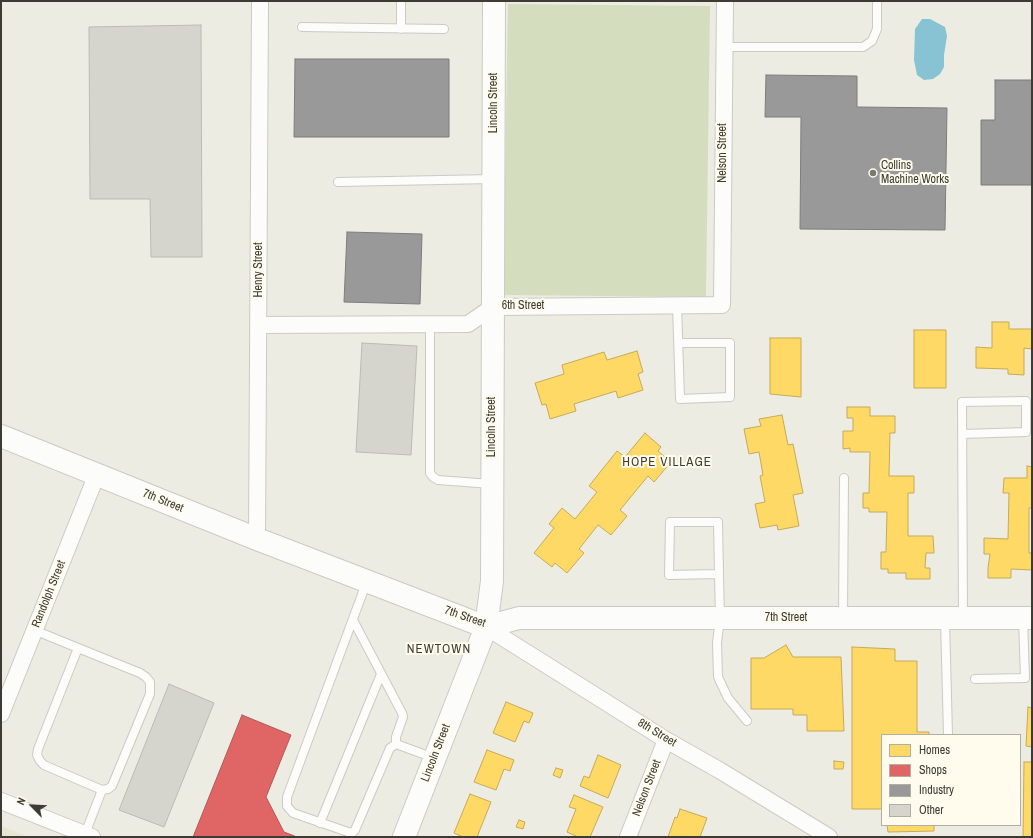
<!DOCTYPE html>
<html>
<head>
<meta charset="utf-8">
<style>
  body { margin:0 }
  #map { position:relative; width:1033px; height:838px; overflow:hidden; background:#edece2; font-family:"Archivo Narrow",sans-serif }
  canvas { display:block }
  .frame { position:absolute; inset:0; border:2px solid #3d3b34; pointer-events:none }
  .legend { position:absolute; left:881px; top:734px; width:140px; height:92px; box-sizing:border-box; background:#fffcee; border:1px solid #b1afa4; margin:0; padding:5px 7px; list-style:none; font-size:12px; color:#3d3b34 }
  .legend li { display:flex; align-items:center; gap:8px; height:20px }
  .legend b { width:20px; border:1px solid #b1afa4 }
  .north { position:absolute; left:12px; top:786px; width:40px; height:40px; -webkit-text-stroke:3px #fffcee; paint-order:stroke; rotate:294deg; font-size:11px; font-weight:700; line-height:16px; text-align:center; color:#3d3b34 }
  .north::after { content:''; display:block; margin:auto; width:14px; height:18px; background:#3d3b34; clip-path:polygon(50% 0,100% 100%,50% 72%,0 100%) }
</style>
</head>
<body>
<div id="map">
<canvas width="1033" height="838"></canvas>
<div class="frame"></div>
<ul class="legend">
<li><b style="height:11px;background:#ffd966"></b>Homes</li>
<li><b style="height:11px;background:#e06666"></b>Shops</li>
<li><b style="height:11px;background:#999"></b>Industry</li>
<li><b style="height:11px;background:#d6d5cd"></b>Other</li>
</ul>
<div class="north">N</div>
</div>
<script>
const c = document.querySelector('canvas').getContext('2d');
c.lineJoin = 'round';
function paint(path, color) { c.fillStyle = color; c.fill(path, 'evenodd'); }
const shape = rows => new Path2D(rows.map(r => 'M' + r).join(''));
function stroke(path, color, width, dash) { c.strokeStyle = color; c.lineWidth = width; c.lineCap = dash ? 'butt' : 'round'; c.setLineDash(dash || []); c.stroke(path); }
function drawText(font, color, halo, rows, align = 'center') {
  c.font = font + ' "Archivo Narrow",sans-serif'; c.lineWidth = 4; c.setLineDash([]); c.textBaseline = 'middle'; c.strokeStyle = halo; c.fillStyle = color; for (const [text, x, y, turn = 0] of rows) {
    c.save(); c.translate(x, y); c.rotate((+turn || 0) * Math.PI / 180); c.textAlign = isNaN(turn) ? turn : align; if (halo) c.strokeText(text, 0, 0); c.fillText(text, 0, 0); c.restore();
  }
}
paint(shape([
  [1,826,24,835,23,837,1,837]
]), '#e8e6d3');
paint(shape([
  [508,4,710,6,706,297,503,295]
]), '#d5ddbf');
paint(shape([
  [922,19,930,19,945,27,947,36,944,55,944,67,940,74,933,79,924,80,917,75,914,60,915,29]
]), '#87c3d3');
const homes = shape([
  [992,322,1009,322,1009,329,1032,329,1032,349,1024,348,1024,375,1008,374,1008,369,976,368,976,347,992,348,992,322],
  [914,330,946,330,946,388,914,388,914,330],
  [770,338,801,338,801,397,770,394,770,338],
  [637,351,643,372,638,374,643,390,618,398,616,391,574,404,576,411,550,419,546,404,542,405,535,383,564,374,562,365,604,352,607,360,637,351],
  [847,407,870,407,870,416,895,416,895,433,890,433,889,476,914,476,914,493,908,493,908,536,933,536,934,553,926,553,925,568,930,568,930,579,906,579,906,573,888,573,888,569,881,569,881,552,886,552,887,512,869,512,869,508,863,508,863,493,869,493,870,452,850,452,850,448,843,449,843,431,853,431,853,418,847,418,847,407],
  [782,415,788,445,793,444,803,493,793,495,799,526,778,530,777,525,760,528,755,504,765,502,760,476,763,475,759,452,749,454,744,429,761,426,759,419,782,415],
  [645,433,661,447,658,451,671,462,654,482,648,476,620,510,627,516,611,535,598,525,579,549,584,553,567,573,555,563,552,567,534,553,554,528,549,524,562,508,575,519,597,492,589,486,617,451,625,457,645,433],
  [1027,466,1032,467,1032,508,1029,508,1029,553,1032,553,1032,570,1011,569,1011,578,988,578,988,568,990,554,984,554,984,538,1008,539,1009,493,1003,493,1004,478,1027,478,1027,466],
  [786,645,793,657,841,657,844,731,807,731,807,715,793,715,793,709,751,709,751,658,764,658,786,645],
  [852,647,895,649,895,661,917,661,917,732,929,732,929,735,882,735,882,809,852,809,852,647],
  [506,702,533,713,529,723,524,721,515,742,493,733,506,702],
  [1028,707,1032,708,1032,747,1026,746,1028,707],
  [487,750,514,760,510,771,504,769,496,790,474,782,487,750],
  [598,755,621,765,608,798,580,786,584,776,589,778,598,755],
  [834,761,844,762,843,769,834,769,834,761],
  [1024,762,1032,762,1032,837,1023,837,1024,762],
  [556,768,563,770,560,778,553,775,556,768],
  [470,794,491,802,477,837,463,837,454,833,470,794],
  [574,795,603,807,590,837,578,837,567,832,576,809,569,807,574,795],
  [680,809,707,818,700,837,668,837,675,817,677,818,680,809],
  [519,820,525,822,523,829,516,827,519,820],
  [887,825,934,825,934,831,888,832,887,825]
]);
paint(homes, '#ffd966');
stroke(homes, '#c5aa57', 1);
const shops = shape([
  [242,715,291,735,266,797,284,832,297,837,193,837,242,715]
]);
paint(shops, '#e06666');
stroke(shops, '#af5957', 1);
const industry = shape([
  [295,59,449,59,449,137,294,137,295,59],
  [766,75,857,76,857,107,947,108,945,230,800,229,801,117,765,117,766,75],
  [995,80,1032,80,1032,185,981,185,981,120,995,120,995,80],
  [347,232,422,234,420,304,344,302,347,232]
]);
paint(industry, '#999');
stroke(industry, '#7d7d7b', 1);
const building = shape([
  [201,25,202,257,151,257,150,199,90,199,89,27,201,25],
  [362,343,417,346,411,455,356,452,362,343],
  [169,684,214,703,164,827,119,810,169,684]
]);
paint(building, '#d6d5cd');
stroke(building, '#bcbab2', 1);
const lane = shape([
  [401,1,401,29],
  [302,27,444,29],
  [724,47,863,47,872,41,877,29,877,1],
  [338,182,493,179],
  [677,305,680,399,730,397,730,343,679,343],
  [430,324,430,473,433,477,438,480,491,484],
  [719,574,669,575,670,522,718,522,719,574,720,618,717,643,718,677,728,698,747,721],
  [367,581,287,797,287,806,293,813,348,832,352,833,355,830,390,748,396,744,434,758],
  [843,617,844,478],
  [963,617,962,402,1026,401,1026,432,963,434],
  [945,619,948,735],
  [353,620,402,713,403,717,396,737,396,744],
  [34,630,78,648,140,673,146,677,150,682,150,694,112,786,108,789,102,790,44,765,40,761,37,755,38,749,78,648],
  [975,679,1025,678,1023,619],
  [320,823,381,674],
  [85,834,102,790]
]);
const street = shape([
  [258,325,468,324,493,307,722,305,725,1],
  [257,539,260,1],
  [486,627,666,740,719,770,829,837],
  [1,714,97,474],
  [1,801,92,837],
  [628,837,666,740]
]);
const secondary = shape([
  [1,436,257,539,486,627,519,618,1032,618],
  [404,837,486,627,492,581,494,1]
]);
stroke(lane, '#cbcac3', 10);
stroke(street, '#cbcac3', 18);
stroke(secondary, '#cbcac3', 24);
stroke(lane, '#fcfcfb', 8);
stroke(street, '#fcfcfb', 16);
stroke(secondary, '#fcfcfb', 22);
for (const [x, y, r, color] of [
  [873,173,4,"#7b7971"]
]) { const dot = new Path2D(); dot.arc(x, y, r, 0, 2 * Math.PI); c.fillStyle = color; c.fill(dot); stroke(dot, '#fffcee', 1.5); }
drawText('12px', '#3d3b34', '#fffcee', [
  ["Lincoln Street",494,103,-90],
  ["Nelson Street",723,153,-90],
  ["Henry Street",259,270,-90],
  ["6th Street",523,306],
  ["Lincoln Street",492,427,-90],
  ["7th Street",163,501,22],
  ["Randolph Street",49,594,-68],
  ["7th Street",465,617,19],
  ["7th Street",786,618],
  ["8th Street",657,733,31],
  ["Lincoln Street",436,753,-69],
  ["Nelson Street",647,788,-69]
]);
drawText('12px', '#3d3b34', '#fffcee', [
  ["Collins",881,166],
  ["Machine Works",881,180]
], 'left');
c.letterSpacing = '1px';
drawText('13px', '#3d3b34', '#fffcee', [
  ["HOPE VILLAGE",667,463],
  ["NEWTOWN",439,650]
]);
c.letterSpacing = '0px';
</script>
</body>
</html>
